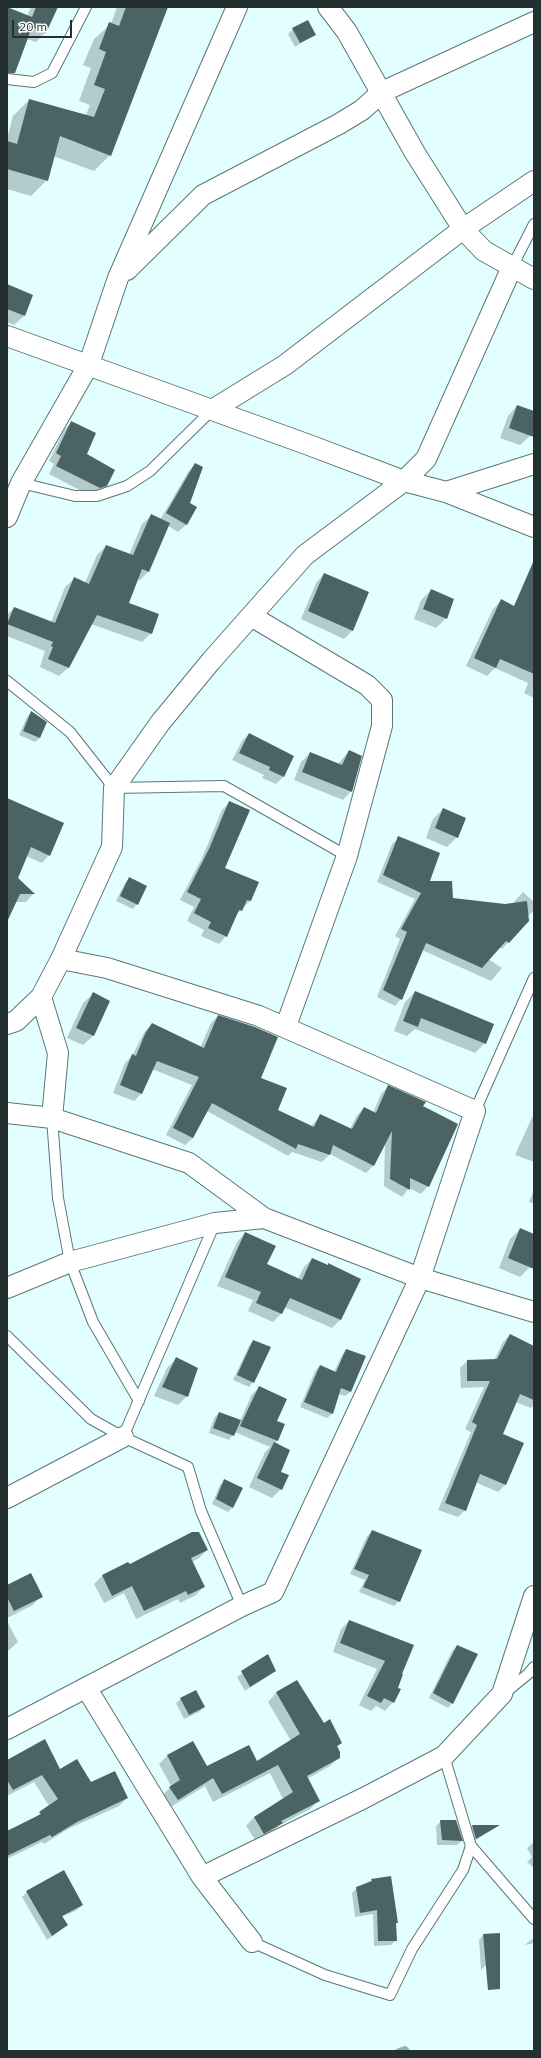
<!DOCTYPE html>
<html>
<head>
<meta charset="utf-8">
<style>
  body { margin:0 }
  #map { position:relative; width:541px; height:2058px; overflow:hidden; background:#e2fefe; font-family:Mulish,sans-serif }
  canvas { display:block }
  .frame { position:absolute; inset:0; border:8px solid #242f2f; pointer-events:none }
  .scale { position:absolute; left:12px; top:20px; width:60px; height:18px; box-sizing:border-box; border:2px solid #242f2f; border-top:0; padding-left:5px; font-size:12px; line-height:14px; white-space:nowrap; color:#242f2f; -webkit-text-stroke:3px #fff; paint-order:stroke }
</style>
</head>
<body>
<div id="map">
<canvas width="541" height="2058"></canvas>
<div class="frame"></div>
<div class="scale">20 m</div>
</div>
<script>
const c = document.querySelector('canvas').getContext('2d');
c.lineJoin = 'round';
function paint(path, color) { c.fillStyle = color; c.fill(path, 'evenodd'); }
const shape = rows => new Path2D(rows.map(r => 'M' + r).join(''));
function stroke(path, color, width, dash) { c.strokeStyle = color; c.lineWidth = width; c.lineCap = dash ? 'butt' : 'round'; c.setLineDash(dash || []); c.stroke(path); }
paint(shape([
  [7,7,27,16,31,7,57,7,45,33,36,42,27,39,14,73,7,80],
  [117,7,167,7,110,155,94,171,53,156,47,180,31,196,7,189,7,139,13,116,29,100,86,115,90,105,79,101,91,68,83,65,94,39,111,24],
  [293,29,315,34,295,47,288,34],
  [7,285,32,295,24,316,14,325,7,322],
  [517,406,534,412,534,425,530,436,520,445,500,438,508,416],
  [72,422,85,454,106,485,98,493,91,496,49,474,54,464,49,461,64,430],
  [195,464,188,503,196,508,186,525,178,532,168,526,148,572,140,580,137,579,127,603,151,633,142,642,91,624,68,668,59,676,40,667,45,651,7,636,7,615,14,608,51,622,65,587,74,579,85,583,97,555,106,546,129,555,142,524,151,516,160,520,188,472],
  [324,574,368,593,352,631,344,639,301,619,316,583],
  [431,590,446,618,436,628,414,619,421,600],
  [501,601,513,607,515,605,534,611,534,698,524,693,528,683,495,668,487,676,466,666,493,609],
  [32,712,40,738,35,742,19,735,27,717],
  [249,734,293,756,283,777,276,784,262,778,264,775,232,760,242,741],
  [349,751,351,791,343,800,294,780,301,762,310,753,338,764],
  [7,801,49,855,42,863,26,856,17,878,33,894,26,902,15,902,7,918],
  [230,802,224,868,258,883,250,901,235,916,226,936,219,944,201,936,204,930,187,921,194,907,180,900,202,858,222,810],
  [443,809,457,837,447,847,426,838,433,819],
  [399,838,429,882,452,899,471,950,523,892,534,902,534,910,527,917,528,921,502,949,499,947,488,959,502,968,491,981,422,950,401,999,395,1006,377,997,400,939,395,936,415,899,377,882,392,844],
  [130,878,137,904,133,909,116,901,125,883],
  [415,992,485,1043,475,1053,415,1029,407,1036,394,1031,405,1002],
  [93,994,109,1002,93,1036,83,1045,67,1038,83,1003],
  [218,1016,260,1079,277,1110,311,1127,320,1115,350,1129,357,1115,364,1108,373,1113,381,1094,388,1087,422,1107,428,1186,421,1194,409,1188,402,1197,384,1186,385,1142,373,1166,366,1173,330,1154,322,1162,292,1152,288,1156,207,1111,193,1138,185,1145,166,1135,192,1085,152,1069,141,1094,134,1101,113,1093,125,1063,132,1056,145,1031,152,1024,200,1048,211,1023],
  [534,1113,534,1162,515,1155],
  [534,1189,534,1204,529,1202],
  [520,1229,534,1235,534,1258,530,1267,520,1277,499,1268,510,1239],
  [245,1233,266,1265,298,1279,304,1267,312,1259,340,1320,332,1328,284,1307,281,1314,273,1322,248,1311,253,1300,217,1286,237,1242],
  [510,1335,534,1347,534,1405,531,1408,515,1402,502,1434,523,1443,505,1485,498,1492,475,1482,465,1510,458,1517,438,1510,471,1432,465,1429,484,1387,461,1388,460,1368,467,1361,494,1360,503,1342],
  [253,1341,253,1382,249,1387,233,1380,249,1346],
  [346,1350,350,1392,345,1396,338,1394,332,1414,327,1418,300,1407,315,1371,320,1366,334,1372,342,1355],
  [177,1358,187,1396,178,1405,154,1396,167,1368],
  [259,1388,276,1421,278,1440,274,1444,281,1489,272,1498,249,1487,265,1452,270,1447,235,1432,229,1440,209,1433,214,1418,219,1413,240,1421,252,1394],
  [225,1481,233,1507,228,1512,212,1504,220,1485],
  [372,1532,399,1601,394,1606,359,1592,365,1580,350,1574,367,1536],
  [207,1550,199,1558,192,1562,204,1586,196,1595,180,1603,178,1599,136,1619,124,1593,104,1603,94,1584,102,1576,128,1563,129,1566],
  [7,1586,41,1596,33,1605,7,1618],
  [7,1621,18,1642,7,1652],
  [349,1621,400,1674,393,1702,385,1711,376,1706,371,1711,359,1705,377,1669,333,1652,341,1629],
  [457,1646,452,1703,448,1708,429,1698,452,1651],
  [268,1656,275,1671,245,1691,237,1677],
  [297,1681,323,1724,341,1743,336,1748,339,1758,330,1766,307,1779,319,1800,310,1809,280,1825,273,1831,256,1841,246,1826,254,1817,283,1799,270,1773,213,1802,205,1786,169,1808,162,1796,171,1786,159,1764,168,1755,206,1768,257,1763,291,1741,268,1702,276,1693],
  [181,1699,204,1707,199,1712,184,1719,176,1703],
  [7,1761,60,1770,127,1798,119,1806,68,1829,44,1844,42,1842,7,1859,7,1831,32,1820,49,1806,34,1782,7,1796],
  [441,1821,462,1841,457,1845,437,1845,436,1826],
  [472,1826,498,1826,471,1843,467,1831],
  [534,1842,534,1868,527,1862,532,1857,527,1848],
  [372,1880,396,1940,391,1945,374,1946,373,1914,355,1917,352,1893,357,1888],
  [27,1892,82,1905,77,1910,62,1917,67,1925,47,1940,22,1897],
  [483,1935,499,1951,481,1970,479,1940],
  [534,1938,534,1943,525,1945,528,1942]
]), '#0003');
stroke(shape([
  [399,2051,405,2049,407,2051]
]), '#7eb9ba', 6);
paint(shape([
  [7,7,32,17,36,7,58,7,46,33,32,27,15,73,7,73],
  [126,7,168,7,111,156,60,136,48,181,7,169,7,141,17,144,29,99,94,117,105,89,94,85,106,52,99,49,109,22,119,26],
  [308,20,316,35,300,43,292,28],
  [7,284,33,295,25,316,7,309],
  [517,405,534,411,534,437,509,428],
  [71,421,96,433,87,454,115,470,107,486,100,488,56,466,61,456,56,453],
  [195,463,203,467,190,503,197,507,187,525,166,513],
  [151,514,170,523,149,572,142,569,129,603,159,614,152,634,97,615,69,668,48,659,53,647,51,646,53,642,7,624,14,607,55,623,74,577,89,584,106,545,133,555],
  [534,560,534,674,500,659,496,668,474,658,501,599,514,606],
  [324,573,369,592,353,631,308,611],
  [431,589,454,599,447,619,423,609],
  [31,711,47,722,40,738,23,731],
  [249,733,294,756,284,777,269,770,270,767,239,753],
  [349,750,362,756,352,792,302,772,310,752,342,765],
  [7,798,64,823,50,856,31,847,18,878,35,894,20,894,7,922],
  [229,801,250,810,225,868,259,882,251,901,247,900,242,911,239,910,227,937,208,928,211,922,194,913,201,899,187,892,209,849],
  [443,808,466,818,458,838,435,828],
  [398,836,440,853,430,881,452,881,453,898,505,904,527,901,529,921,509,943,506,941,482,968,426,943,402,1000,383,990,407,932,401,929,421,893,383,875],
  [129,877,147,886,138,905,120,896],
  [415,991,494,1024,486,1044,421,1018,418,1027,403,1021],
  [93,992,110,1001,94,1036,76,1028],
  [218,1015,255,1027,278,1037,261,1078,287,1088,278,1110,314,1127,320,1114,352,1129,364,1107,376,1113,388,1085,426,1102,423,1106,458,1124,429,1187,410,1178,410,1190,390,1179,392,1131,374,1166,333,1145,330,1155,298,1144,296,1149,212,1103,193,1138,173,1128,199,1077,157,1061,142,1094,120,1085,132,1054,136,1056,145,1034,152,1023,204,1048],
  [520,1228,534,1234,534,1269,508,1258],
  [245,1232,276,1246,267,1264,302,1280,312,1258,328,1265,328,1263,361,1279,341,1320,290,1298,282,1314,256,1303,261,1292,225,1277],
  [510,1334,534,1346,534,1400,520,1394,503,1434,524,1443,506,1485,480,1474,466,1511,445,1503,477,1425,472,1422,490,1381,467,1381,467,1360,497,1359],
  [253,1340,271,1347,254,1383,237,1375],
  [346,1349,366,1356,351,1392,341,1388,333,1414,304,1402,320,1365,336,1372],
  [176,1357,198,1368,188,1397,162,1387],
  [259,1386,287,1399,277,1421,285,1424,278,1441,240,1426],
  [219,1412,241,1420,234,1436,213,1428],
  [274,1442,290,1450,281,1472,289,1475,282,1490,257,1478],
  [224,1479,243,1488,233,1508,216,1499],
  [372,1530,422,1550,400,1602,363,1587,369,1575,354,1569],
  [192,1532,199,1532,208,1550,191,1558,205,1587,188,1595,186,1591,144,1611,132,1586,112,1596,102,1575,128,1562,130,1564],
  [31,1573,43,1597,14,1611,7,1597,7,1585],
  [349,1620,414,1645,402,1674,403,1674,398,1688,401,1689,394,1703,384,1698,381,1703,367,1696,385,1661,340,1643],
  [457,1645,478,1654,453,1704,433,1693],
  [268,1654,276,1671,250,1687,241,1671],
  [297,1680,324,1723,330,1719,342,1743,337,1746,340,1752,340,1758,307,1776,320,1801,281,1821,283,1823,264,1834,254,1817,293,1792,278,1765,222,1794,213,1778,178,1800,169,1787,180,1780,167,1755,193,1741,207,1766,249,1745,257,1761,300,1734,276,1692],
  [196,1690,205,1707,189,1715,180,1698],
  [45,1739,60,1769,77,1759,91,1782,115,1771,128,1798,77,1822,52,1837,50,1835,7,1856,7,1831,41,1814,39,1812,58,1799,42,1775,13,1790,7,1780,7,1760],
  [440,1820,456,1820,463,1841,442,1840],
  [472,1825,500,1825,476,1839],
  [64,1870,83,1905,62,1916,68,1925,52,1936,26,1891],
  [391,1876,398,1923,396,1923,397,1941,378,1941,377,1910,360,1913,356,1887,372,1881,371,1879],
  [500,1933,500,1989,488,1990,483,1934]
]), '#4b6363');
const lane = shape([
  [7,79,34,82,52,73,86,7],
  [512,267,534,224],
  [21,483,75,496,97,496,127,486,150,471,212,410],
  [7,681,70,732,114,788,224,786,347,856],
  [475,1111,534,978],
  [52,1118,58,1198,70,1262,93,1322,139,1401],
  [7,1336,91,1419,123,1437,188,1467,201,1511,242,1606],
  [123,1437,215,1223],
  [506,1692,528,1674,534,1667],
  [444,1756,471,1846,534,1919],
  [252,1942,325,1975,390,1995,412,1949,463,1870,471,1846]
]);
const street = shape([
  [328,7,347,32,415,153,463,229,484,251,534,279],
  [127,270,203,195,339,124,362,110,382,92,534,22],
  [7,336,309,445,404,481,446,492,534,527],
  [212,410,285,365,463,229,534,181],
  [446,492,534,464],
  [7,517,21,483,89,364,118,278,237,7],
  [251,616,367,685,382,700,382,726,347,856,286,1026],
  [41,997,58,1053,52,1118],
  [7,1024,16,1021,41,997,61,959,112,847,114,788,160,723,211,661,305,555,404,481,426,459,512,267],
  [7,1113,52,1118,189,1163,264,1218,420,1278,534,1312],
  [7,1288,70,1262,215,1223,264,1218],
  [7,1498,123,1437],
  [87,1689,202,1877,252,1942],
  [7,1729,242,1606,273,1592,420,1278,475,1111,259,1016,107,968,61,959],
  [202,1877,364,1798,444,1756,502,1694,534,1596]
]);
stroke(lane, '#5d7676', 12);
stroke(street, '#5d7676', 22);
stroke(lane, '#fff', 10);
stroke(street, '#fff', 20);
</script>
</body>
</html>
